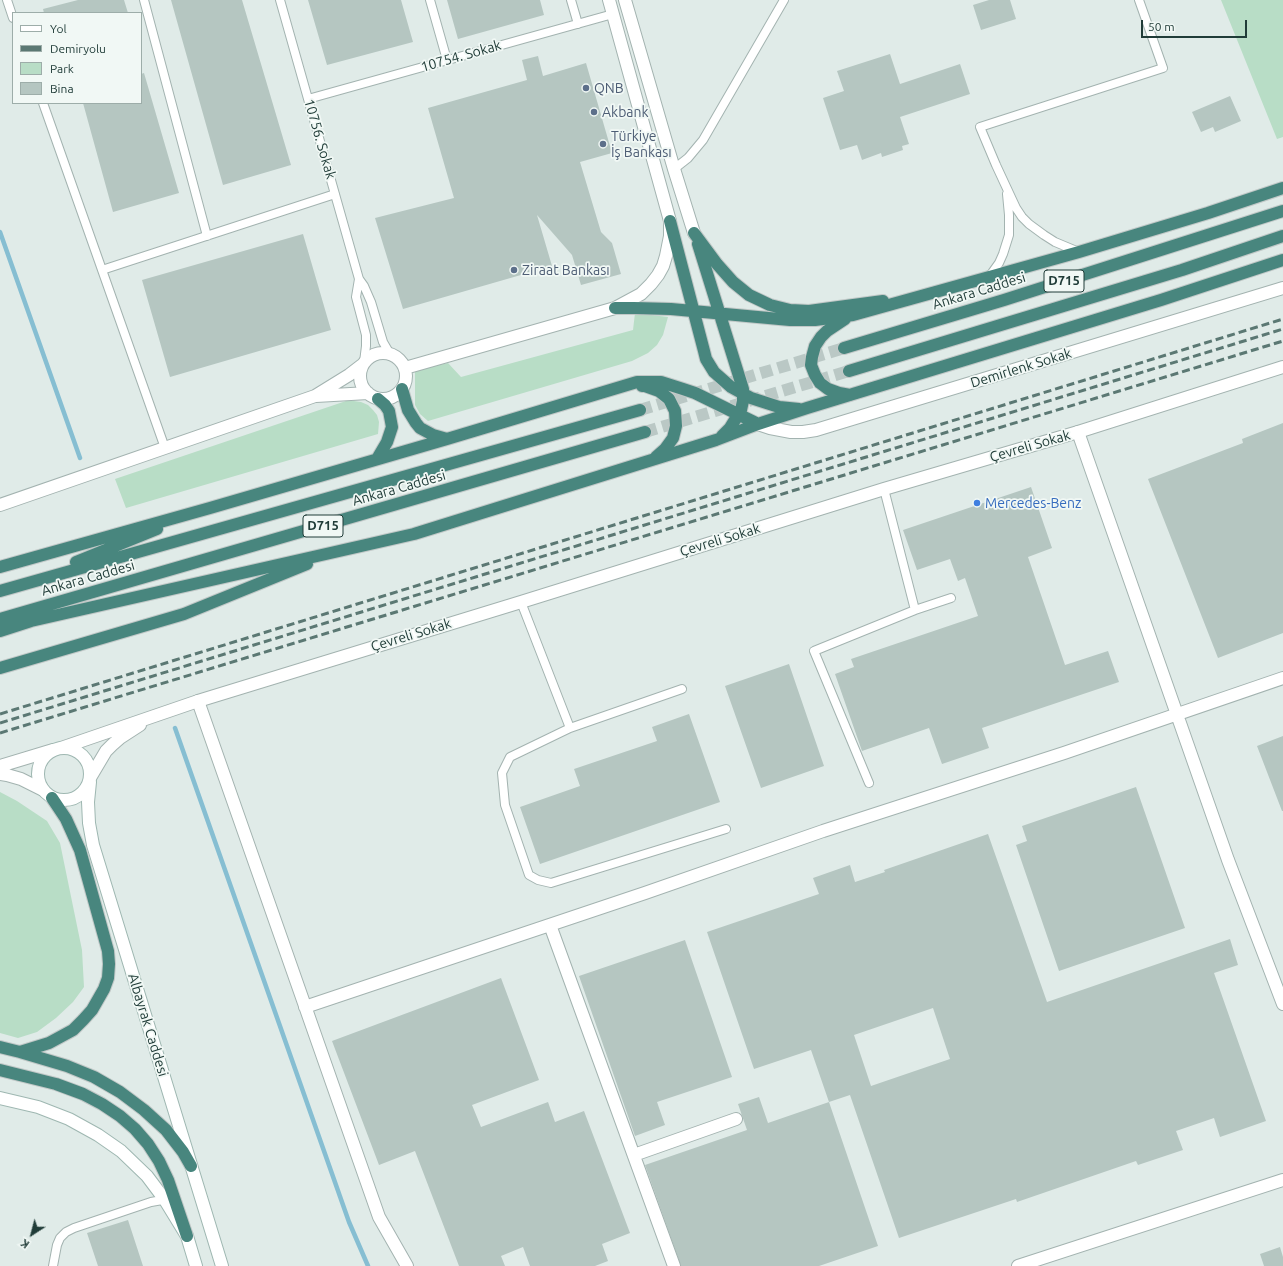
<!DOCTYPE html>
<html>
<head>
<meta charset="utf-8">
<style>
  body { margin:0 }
  #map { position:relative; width:1283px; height:1266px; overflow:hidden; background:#e0ebe8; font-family:Ubuntu,sans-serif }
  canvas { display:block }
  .legend { position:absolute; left:12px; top:12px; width:130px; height:92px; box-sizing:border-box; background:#f1f8f5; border:1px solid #9dada9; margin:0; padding:5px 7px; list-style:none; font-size:12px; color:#203c38 }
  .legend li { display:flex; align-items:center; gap:8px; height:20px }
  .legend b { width:20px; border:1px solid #9dada9 }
  .north { position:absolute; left:12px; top:1214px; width:40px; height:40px; -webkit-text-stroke:3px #f1f8f5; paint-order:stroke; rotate:216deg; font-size:11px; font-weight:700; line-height:16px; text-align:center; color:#203c38 }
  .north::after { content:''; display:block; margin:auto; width:14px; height:18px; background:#203c38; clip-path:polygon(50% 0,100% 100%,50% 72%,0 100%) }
  .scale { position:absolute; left:1141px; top:20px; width:106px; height:18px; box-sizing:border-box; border:2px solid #203c38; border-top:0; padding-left:5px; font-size:12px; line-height:14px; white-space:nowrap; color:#203c38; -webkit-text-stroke:3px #f1f8f5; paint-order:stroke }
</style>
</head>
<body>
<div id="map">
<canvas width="1283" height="1266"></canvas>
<ul class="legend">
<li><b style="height:5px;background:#fff"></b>Yol</li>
<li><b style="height:5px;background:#5b7873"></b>Demiryolu</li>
<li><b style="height:11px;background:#b8ddc6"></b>Park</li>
<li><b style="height:11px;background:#b5c6c1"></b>Bina</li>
</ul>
<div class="north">K</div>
<div class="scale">50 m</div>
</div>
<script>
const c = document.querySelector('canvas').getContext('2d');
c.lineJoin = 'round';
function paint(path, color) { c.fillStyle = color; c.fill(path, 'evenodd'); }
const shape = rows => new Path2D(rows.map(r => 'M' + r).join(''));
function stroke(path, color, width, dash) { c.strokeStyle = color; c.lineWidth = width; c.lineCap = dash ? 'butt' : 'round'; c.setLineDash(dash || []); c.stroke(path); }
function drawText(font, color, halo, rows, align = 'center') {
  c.font = font + ' Ubuntu,sans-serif'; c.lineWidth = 3.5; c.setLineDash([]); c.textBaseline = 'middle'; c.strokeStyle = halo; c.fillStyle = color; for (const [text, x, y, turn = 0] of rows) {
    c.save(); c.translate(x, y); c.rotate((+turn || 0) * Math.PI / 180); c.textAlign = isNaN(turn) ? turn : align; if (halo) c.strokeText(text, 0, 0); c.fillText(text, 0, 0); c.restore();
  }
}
paint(shape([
  [1221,0,1283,0,1283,137,1277,139],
  [635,313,668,317,663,335,657,345,648,353,632,361,428,421,420,414,415,405,415,370,448,363,461,377,633,330],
  [346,401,354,401,361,402,368,405,373,410,377,415,379,422,378,434,126,508,115,479],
  [0,792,17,801,47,821,60,843,82,950,84,987,73,1002,56,1018,37,1032,18,1038,0,1033]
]), '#b8ddc6');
stroke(shape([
  [0,232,80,458],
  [175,728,349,1222,368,1266]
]), '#86bed2', 4.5);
paint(shape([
  [78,0,124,0,128,13,44,13,43,9],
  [171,0,242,0,291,165,223,185],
  [308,0,401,0,413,42,327,65],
  [447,0,540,0,544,15,458,39],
  [989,0,1010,0,1016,19,981,30,973,5],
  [890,54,900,84,960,64,970,94,900,117,909,144,902,146,903,150,882,157,881,153,862,160,857,145,840,150,823,98,844,91,837,71],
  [538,56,543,76,586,63,612,153,580,162,601,232,612,243,621,274,581,285,572,255,537,215,552,266,403,309,375,218,454,198,428,108,527,80,522,60],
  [144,73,179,193,113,212,83,103,141,103,141,74],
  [1230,96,1241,121,1215,132,1213,127,1201,132,1192,112],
  [303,234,331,330,170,377,142,280],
  [1283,423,1283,633,1218,658,1148,479,1243,443,1242,439],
  [1031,487,1052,548,1028,557,1065,665,1108,651,1119,682,982,728,989,748,942,764,929,728,862,751,835,674,854,667,851,659,978,616,965,578,958,581,950,559,917,570,903,530],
  [789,664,824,766,761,788,725,686],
  [689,714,720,802,540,864,520,807,580,786,574,769,657,741,652,727],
  [1283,736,1283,811,1282,811,1257,746],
  [1136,787,1185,928,1059,971,1016,845,1027,841,1022,826],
  [988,834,1047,1002,1230,939,1238,965,1214,973,1266,1121,1220,1137,1214,1118,1176,1131,1183,1150,1138,1165,1136,1161,1017,1202,1016,1199,899,1238,850,1095,829,1102,811,1050,754,1069,707,932,819,894,813,878,850,865,855,882,885,872,884,870],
  [933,1008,950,1059,871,1086,854,1035],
  [685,940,732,1077,657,1102,665,1125,635,1136,579,976],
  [501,978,539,1080,472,1105,481,1127,548,1102,555,1122,584,1111,630,1233,602,1244,608,1261,595,1266,530,1266,523,1247,501,1256,505,1266,459,1266,415,1151,379,1165,332,1041],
  [759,1097,768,1123,829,1102,878,1246,819,1266,681,1266,645,1165,747,1130,738,1104],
  [128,1220,143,1266,98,1266,87,1233],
  [1280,1247,1283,1257,1283,1266,1264,1266,1260,1254]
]), '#b5c6c1');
stroke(shape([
  [640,410,844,348],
  [645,432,849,371]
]), '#bac8c5', 12, [12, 6]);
const service = shape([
  [7,0,13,18],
  [144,0,207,236],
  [280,0,359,279,364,286,371,302,383,342,390,354],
  [430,0,447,60],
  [571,0,578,24],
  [308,99,613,14],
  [43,103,165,448],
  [674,169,688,158,703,140,784,0],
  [1079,252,1055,242,1044,235,1029,224,1022,217,1016,208,996,165,980,127,1163,68,1139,0],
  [102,270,335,194],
  [989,277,999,263,1003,254,1009,235,1009,215,1007,194],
  [359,279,356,297,366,335,366,346,364,362],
  [884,489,915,610],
  [521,602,570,728],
  [682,689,570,728,510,757,502,773,505,805,529,875,538,880,551,883,726,829],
  [869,783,814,651,915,610,951,598],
  [53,1266,57,1245,60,1238,66,1232,74,1228,151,1202,168,1199]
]);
const minor = shape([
  [1078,432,1228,860,1283,1004],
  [198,701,379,1217,407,1266],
  [550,925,674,1266],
  [305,1007,645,893,823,831,1064,753,1283,678],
  [634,1155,736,1119],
  [1018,1266,1283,1180]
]);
const tertiary = shape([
  [625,0,674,169,694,233],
  '360 376a23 23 0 1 1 46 0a23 23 0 1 1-46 0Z',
  [405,368,615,308,641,294,651,284,658,275,663,266,666,256,670,236,670,221,609,0],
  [316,396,368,393],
  [758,424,770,428,791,432,803,432,816,430,1283,288],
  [0,505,315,396,349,375,362,365],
  [61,748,198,701,521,602,884,489,1078,432,1283,367],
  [0,766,53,750],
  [0,774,7,775,21,779,43,790],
  [90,778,106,751,112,745,120,738,140,725]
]);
const secondary = shape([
  '38 774a26 26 0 1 1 52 0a26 26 0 1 1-52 0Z',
  [90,782,88,802,89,823,93,845,222,1266],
  [0,1098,38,1107,69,1119,98,1135,121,1151,147,1176,165,1200,187,1236,196,1266]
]);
const trunk = shape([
  [670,221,704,351,706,359,714,372,731,387,751,398,779,407,799,409],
  [694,233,717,264,733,282,749,295,770,305,790,310,809,311,883,301],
  [698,244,743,389,743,401,741,410,730,428,722,436],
  [615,308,634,308,671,309,790,320,815,320,853,315,1079,252,1208,213,1283,188],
  [845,319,827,331,821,337,815,346,812,357,811,365,815,375,820,383,828,389,839,393,850,395],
  [844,348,1004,300,1283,211],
  [849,371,1182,270,1283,236],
  [642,386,645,386,659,391,669,399,675,411,676,426,673,438,665,449,656,457],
  [402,389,408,410,416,423,420,428,433,435,447,439],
  [377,459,387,442,392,427,389,411,385,405,378,399],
  [76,562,157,529],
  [0,567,210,508,447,439,637,382,661,382,683,389,695,393,758,424],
  [0,591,640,410],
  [0,619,645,432],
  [0,631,31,621,414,534,716,440,758,424,807,408,1161,300,1283,260],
  [0,668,184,614,307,564],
  [0,1047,20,1052,67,1066,94,1077,120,1092,144,1110,166,1130,183,1152,191,1166],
  [20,1052,49,1043,73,1030,83,1020,92,1010,104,989,108,978,109,964,108,951,80,850,66,819,52,798],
  [0,1070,56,1084,83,1094,102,1104,120,1116,135,1129,148,1144,159,1161,168,1180,187,1236]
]);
stroke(service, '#a3b3b0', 10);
stroke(minor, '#a3b3b0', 14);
stroke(tertiary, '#a3b3b0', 14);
stroke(secondary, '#9eb7b1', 14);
stroke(trunk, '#c1c8c7', 14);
stroke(service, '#fff', 8);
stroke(minor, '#fff', 12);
stroke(tertiary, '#fff', 12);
stroke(secondary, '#fff', 12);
stroke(trunk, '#48867e', 12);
stroke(shape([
  [0,714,1283,319],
  [0,723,1283,329],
  [0,733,1283,341]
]), '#5b7873', 3, [8, 4]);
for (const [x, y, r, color] of [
  [586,88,4,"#5c6f8a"],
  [594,112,4,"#5c6f8a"],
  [603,144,4,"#5c6f8a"],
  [514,270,4,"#5c6f8a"],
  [977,503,4,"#3f7fe0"]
]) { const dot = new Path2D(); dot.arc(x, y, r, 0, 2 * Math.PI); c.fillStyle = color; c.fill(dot); stroke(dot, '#f1f8f5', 1.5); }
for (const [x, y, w] of [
  [1064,281,40],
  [323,526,40]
]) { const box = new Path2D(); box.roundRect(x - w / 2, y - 11, w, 22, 3); c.fillStyle = '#f1f8f5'; c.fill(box); stroke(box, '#203c38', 1); }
drawText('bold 13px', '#203c38', null, [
  ["D715",1064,281],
  ["D715",323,526]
]);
drawText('14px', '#203c38', '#f1f8f5', [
  ["10754. Sokak",461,56,-16],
  ["10756. Sokak",320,139,74],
  ["Ankara Caddesi",979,291,-17],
  ["Demirlenk Sokak",1021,368,-17],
  ["Çevreli Sokak",1030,446,-16],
  ["Ankara Caddesi",399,488,-16],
  ["Çevreli Sokak",720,540,-17],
  ["Ankara Caddesi",88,578,-16],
  ["Çevreli Sokak",411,635,-17],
  ["Albayrak Caddesi",148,1025,73]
]);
drawText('14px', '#4e5e75', '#f1f8f5', [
  ["QNB",594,88],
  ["Akbank",602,112],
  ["Türkiye",611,136],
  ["İş Bankası",611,152],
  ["Ziraat Bankası",522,270]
], 'left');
drawText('14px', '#366cbe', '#f1f8f5', [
  ["Mercedes-Benz",985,503]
], 'left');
</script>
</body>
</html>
